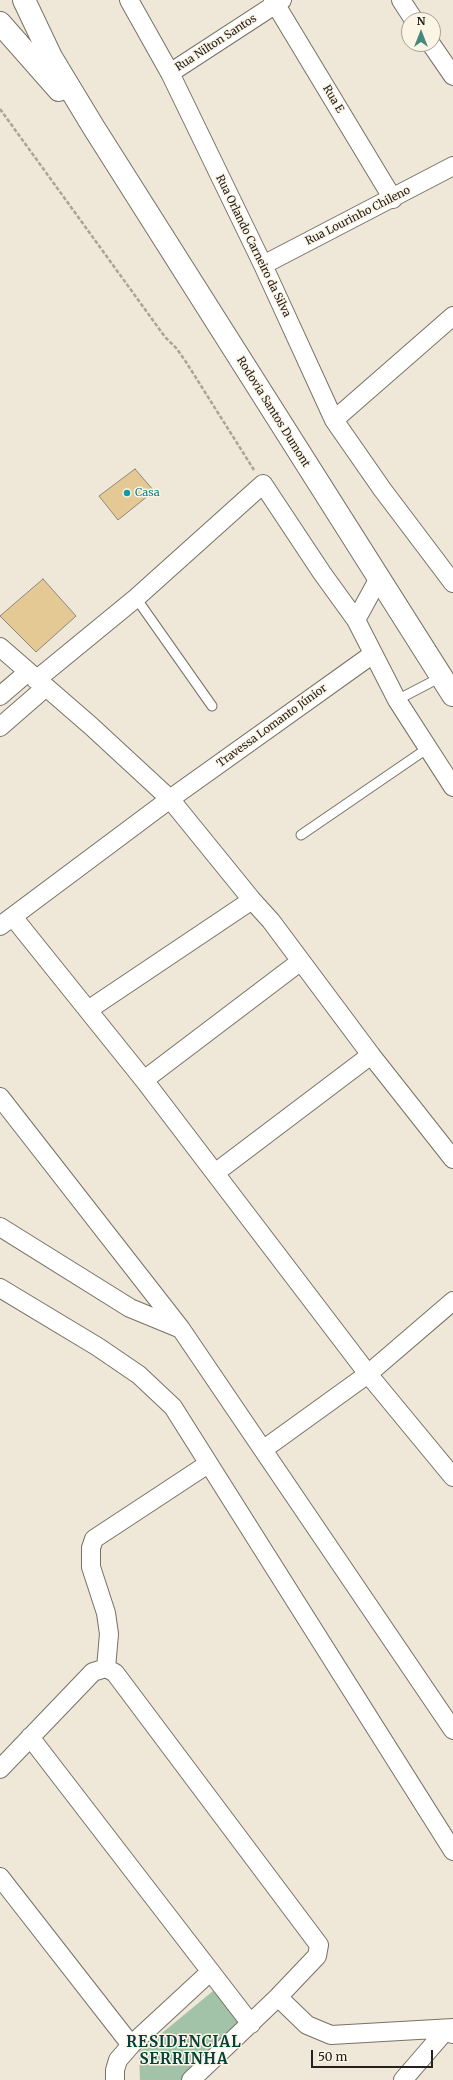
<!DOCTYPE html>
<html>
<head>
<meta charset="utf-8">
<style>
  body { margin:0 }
  #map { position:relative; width:453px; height:2080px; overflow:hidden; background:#efe7d8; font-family:Merriweather,serif }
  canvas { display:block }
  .north { position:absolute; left:401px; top:12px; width:40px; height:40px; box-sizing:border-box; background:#fcf5e6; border:1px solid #a6a196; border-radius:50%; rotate:0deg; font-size:11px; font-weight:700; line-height:16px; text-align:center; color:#25221d }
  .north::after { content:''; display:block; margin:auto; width:14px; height:18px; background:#458a7f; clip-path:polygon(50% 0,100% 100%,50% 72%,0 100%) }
  .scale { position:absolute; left:311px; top:2050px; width:122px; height:18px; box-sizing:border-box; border:2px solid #25221d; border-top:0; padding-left:5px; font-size:12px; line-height:14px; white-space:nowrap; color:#25221d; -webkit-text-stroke:3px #fcf5e6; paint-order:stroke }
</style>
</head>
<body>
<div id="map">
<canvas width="453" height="2080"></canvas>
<div class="north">N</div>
<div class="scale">50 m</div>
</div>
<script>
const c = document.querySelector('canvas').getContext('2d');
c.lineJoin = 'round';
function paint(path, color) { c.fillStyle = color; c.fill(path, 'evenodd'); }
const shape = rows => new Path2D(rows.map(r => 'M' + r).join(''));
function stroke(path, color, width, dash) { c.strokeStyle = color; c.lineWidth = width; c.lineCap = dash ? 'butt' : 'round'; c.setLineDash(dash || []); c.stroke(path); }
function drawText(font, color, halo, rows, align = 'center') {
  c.font = font + ' Merriweather,serif'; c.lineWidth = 3; c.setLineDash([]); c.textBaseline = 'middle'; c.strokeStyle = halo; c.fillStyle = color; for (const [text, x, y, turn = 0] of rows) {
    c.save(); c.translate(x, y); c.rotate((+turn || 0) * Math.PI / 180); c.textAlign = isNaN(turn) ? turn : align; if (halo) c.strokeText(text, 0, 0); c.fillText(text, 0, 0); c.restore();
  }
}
paint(shape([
  [213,1991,245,2022,184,2080,140,2080,139,2052]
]), '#a2c3a7');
const building = shape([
  [135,469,154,491,118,520,99,496,135,469],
  [43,579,76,616,36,652,0,616,43,579]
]);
paint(building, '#e4c994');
stroke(building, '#8d8679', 1);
const service = shape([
  [136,598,212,706],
  [397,700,441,677],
  [301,835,428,748]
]);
const minor = shape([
  [129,0,170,73,263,265,334,420,382,489,453,583],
  [273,0,393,199],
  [401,0,414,20],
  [431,44,453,76],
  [170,73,282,0],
  [263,265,453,166],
  [334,420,453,316],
  [356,620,379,578],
  [0,647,91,726,170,799,252,900,271,921,371,1055,453,1159],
  [36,680,136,598,263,484,322,573,356,620,397,700,453,787],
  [0,696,28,672],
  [0,727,46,687],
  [13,917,144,1080,368,1374,453,1477],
  [0,926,170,799,373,654],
  [88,1010,252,900],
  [144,1080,301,961],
  [0,1097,181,1329,453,1730],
  [215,1173,371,1055],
  [0,1227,130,1308,181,1329],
  [0,1288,98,1347,139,1375,173,1407,453,1851],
  [264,1449,368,1374,453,1301],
  [106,1668,109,1634,106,1613,91,1567,91,1548,94,1539,208,1464],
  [30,1737,251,2024],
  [0,1769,93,1672,106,1668,115,1673,319,1945,317,1956,278,1997,191,2080],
  [0,1877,131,2045],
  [278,1997,307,2025,331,2035,453,2028],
  [115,2080,115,2070,118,2060,131,2045,210,1972],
  [403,2080,447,2029,452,2034]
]);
const trunk = shape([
  [24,0,51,57,94,128,453,695],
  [0,23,59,90]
]);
stroke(service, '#787265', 11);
stroke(minor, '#787265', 20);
stroke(trunk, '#787265', 24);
stroke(shape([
  [0,109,165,337,177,349,186,362,254,470]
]), '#aaa498', 2.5, [4, 2]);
stroke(service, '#fff', 9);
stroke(minor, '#fff', 18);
stroke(trunk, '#fff', 22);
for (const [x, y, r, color] of [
  [127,493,4,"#0f9aa8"]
]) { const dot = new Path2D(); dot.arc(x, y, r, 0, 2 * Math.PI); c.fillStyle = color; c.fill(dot); stroke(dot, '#fcf5e6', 1.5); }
drawText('11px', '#25221d', '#fcf5e6', [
  ["Rua Nilton Santos",216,43,-33],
  ["Rua E",333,99,59],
  ["Rua Lourinho Chileno",358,216,-27],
  ["Rua Orlando Carneiro da Silva",253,246,64],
  ["Rodovia Santos Dumont",273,412,58],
  ["Travessa Lomanto Júnior",272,726,-36]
]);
drawText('11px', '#0d838f', '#fcf5e6', [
  ["Casa",135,493]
], 'left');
c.letterSpacing = '1px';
drawText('bold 15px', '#02423b', '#fcf5e6', [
  ["RESIDENCIAL",184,2043],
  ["SERRINHA",184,2060]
]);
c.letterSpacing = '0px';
</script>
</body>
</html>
